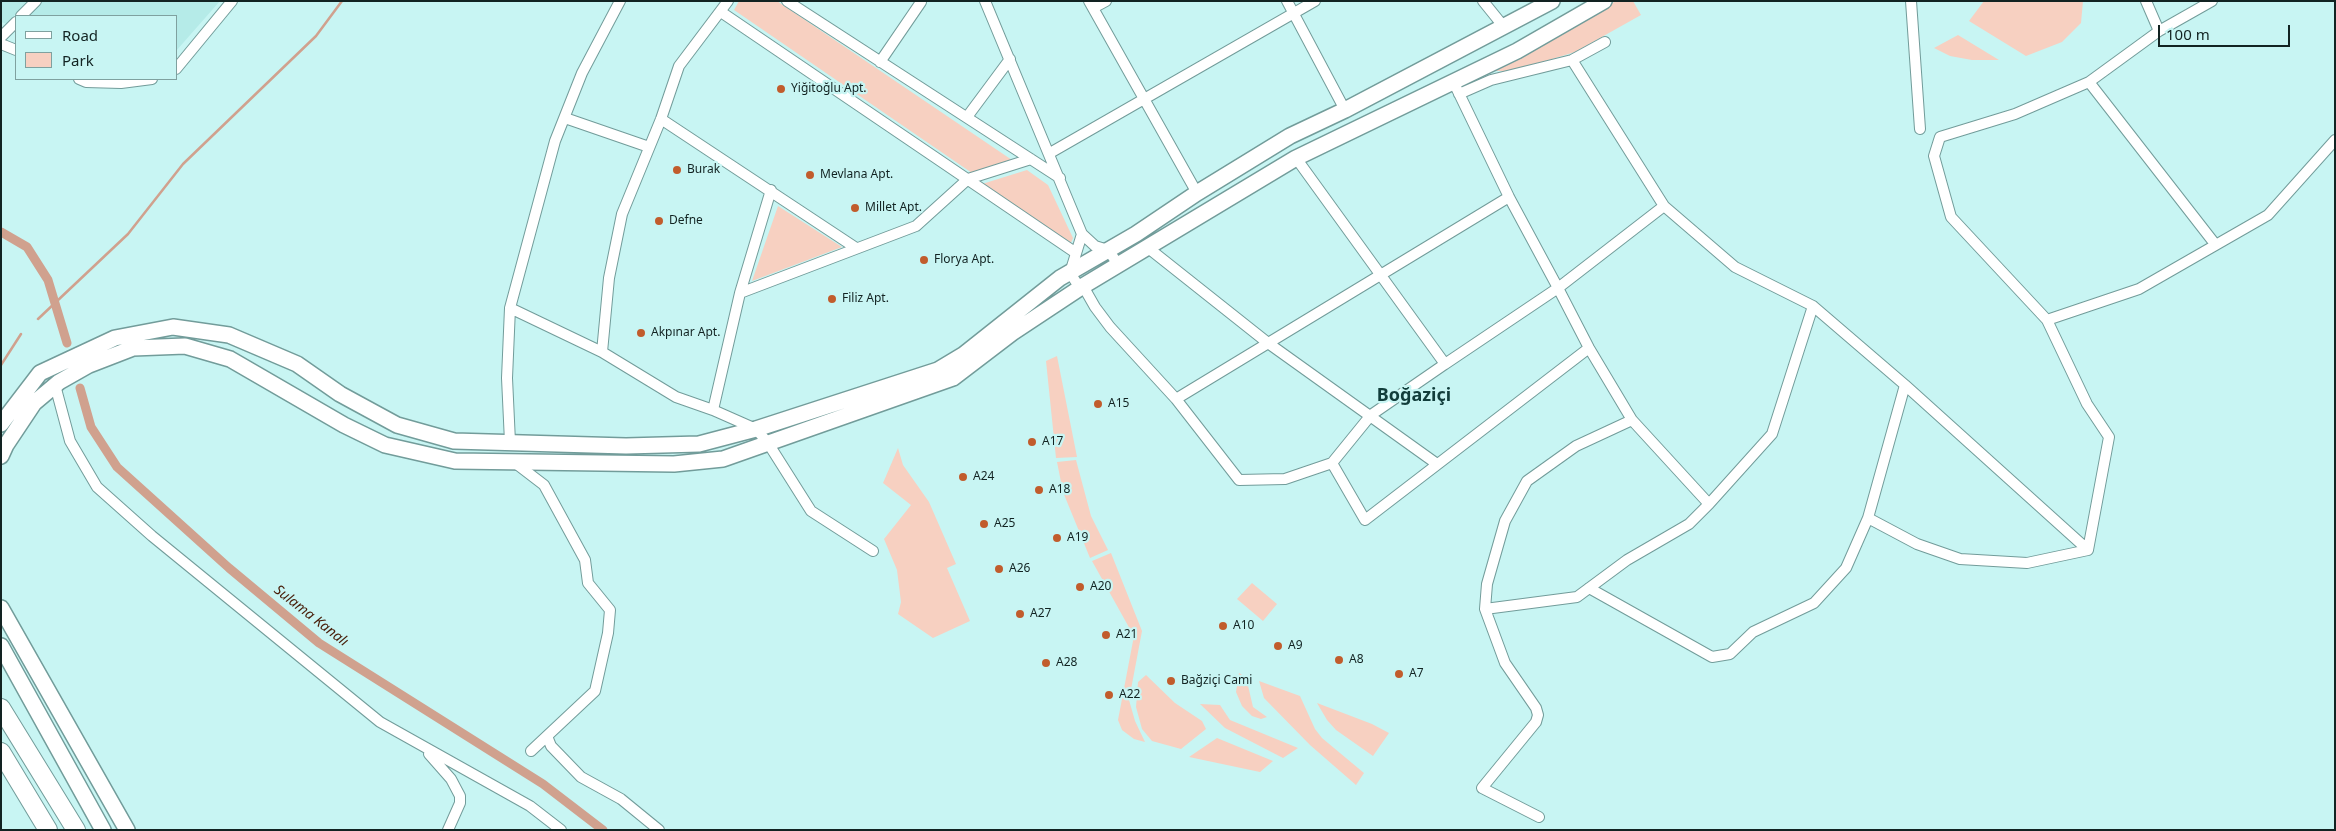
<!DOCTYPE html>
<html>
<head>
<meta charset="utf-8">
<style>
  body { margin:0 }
  #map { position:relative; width:2336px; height:831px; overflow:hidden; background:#c8f5f3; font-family:"Noto Sans",sans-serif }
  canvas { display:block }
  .frame { position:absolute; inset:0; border:2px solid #122322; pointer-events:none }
  .legend { position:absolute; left:15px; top:15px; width:162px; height:65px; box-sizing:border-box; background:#c8f5f3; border:1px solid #7fa19f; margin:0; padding:6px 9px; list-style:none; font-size:15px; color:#122322 }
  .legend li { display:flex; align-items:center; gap:10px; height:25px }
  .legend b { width:25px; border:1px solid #7fa19f }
  .scale { position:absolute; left:2158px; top:25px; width:132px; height:22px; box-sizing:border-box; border:2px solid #122322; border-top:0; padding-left:6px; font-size:15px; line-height:18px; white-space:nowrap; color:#122322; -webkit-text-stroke:4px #c8f5f3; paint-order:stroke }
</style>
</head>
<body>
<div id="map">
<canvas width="2336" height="831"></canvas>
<div class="frame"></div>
<ul class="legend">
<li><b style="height:6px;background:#fff"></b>Road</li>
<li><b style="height:14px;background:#f7d0c1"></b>Park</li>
</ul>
<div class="scale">100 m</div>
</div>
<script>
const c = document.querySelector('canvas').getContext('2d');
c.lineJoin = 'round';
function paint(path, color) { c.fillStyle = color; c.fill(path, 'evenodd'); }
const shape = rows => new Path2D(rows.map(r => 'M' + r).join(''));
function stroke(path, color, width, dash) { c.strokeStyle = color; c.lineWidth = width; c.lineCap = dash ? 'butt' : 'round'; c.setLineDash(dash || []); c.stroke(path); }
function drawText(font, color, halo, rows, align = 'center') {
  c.font = font + ' "Noto Sans",sans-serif'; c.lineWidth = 4.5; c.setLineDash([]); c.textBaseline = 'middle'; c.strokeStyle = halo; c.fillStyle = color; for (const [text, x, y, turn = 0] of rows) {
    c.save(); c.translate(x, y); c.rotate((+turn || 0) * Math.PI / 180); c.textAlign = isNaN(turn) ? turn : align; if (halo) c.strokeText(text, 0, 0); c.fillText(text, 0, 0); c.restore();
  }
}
paint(shape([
  [1,1,27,1,7,24,1,22],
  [41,1,220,1,176,51,176,16,25,16]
]), '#b5ebe8');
paint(shape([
  [739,1,777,1,1012,160,972,173,734,10],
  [1616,1,1633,1,1641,15,1575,52,1513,71,1490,71],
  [1984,1,2083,1,2081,23,2062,42,2026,56,1969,21],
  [1958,35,1999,60,1972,60,1950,56,1934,48],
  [1027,170,1048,185,1073,238,1070,245,982,184],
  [778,206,842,247,752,281],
  [1057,356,1077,457,1056,458,1046,361],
  [898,448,903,465,929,502,956,564,947,568,970,621,933,638,898,614,901,602,897,570,884,539,911,505,883,483],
  [1076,460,1091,516,1108,550,1090,558,1063,492,1057,462],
  [1111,553,1142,631,1129,700,1135,721,1145,742,1134,739,1122,730,1118,720,1133,641,1131,631,1092,561],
  [1252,583,1277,604,1263,621,1237,599],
  [1239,673,1246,677,1253,707,1267,717,1261,719,1252,716,1242,706,1236,692],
  [1146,675,1175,703,1202,721,1206,729,1181,749,1152,741,1142,729,1136,707,1138,682],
  [1259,681,1300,696,1315,729,1322,738,1364,773,1356,785,1310,745,1264,698],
  [1317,703,1372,724,1389,733,1373,756,1336,730,1327,720],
  [1200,704,1220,705,1230,720,1298,748,1283,758,1225,728],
  [1217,738,1273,761,1260,772,1189,757]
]), '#f7d0c1');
stroke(shape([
  [38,319,128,234,183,164,316,36,342,1],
  [1,365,21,334]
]), '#d0a18e', 2.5);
stroke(shape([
  [1,232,27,247,48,280,67,343],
  [80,388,91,427,117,467,229,568,319,643,543,784,603,830]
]), '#d0a18e', 9);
const minor = shape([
  [787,1,1060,178],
  [985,1,1082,234,1070,273,1080,288],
  [1089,1,1197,193],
  [1287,1,1345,110],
  [1483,1,1504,27],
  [1911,1,1920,129],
  [2146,1,2159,31,2212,1],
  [1093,8,1106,1],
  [721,12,1076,253],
  [21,16,36,1],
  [1,37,16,22],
  [1,44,16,50],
  [1572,60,1664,206,1735,267,1813,306,1905,385,1868,518,1846,568,1814,603,1753,632,1730,654,1712,657,1589,588],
  [880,62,921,2],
  [176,69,232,1],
  [79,79,86,82,121,83,152,79],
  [1453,81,1509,197,1558,288,1664,206],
  [2089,82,2215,244],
  [1459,94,1491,80,1572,60,1605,42],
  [967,117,1010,59],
  [565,118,649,147],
  [661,119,856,248],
  [1050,153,1315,1],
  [1296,158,1445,364,1558,288,1589,348,1632,420,1576,446,1527,481,1505,521,1487,584,1485,609,1505,663,1536,708,1538,715,1536,722,1482,788,1539,817],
  [1082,234,1095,246,1108,250,1118,264],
  [1147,247,1268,343,1437,464],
  [1083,286,1095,307,1110,327,1176,399,1239,480,1285,479,1332,463],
  [740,293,916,226,968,179,1031,159],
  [510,308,602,352,676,397,713,410,756,429,768,443,811,511,873,551],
  [2047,320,2139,289,2268,215,2335,140],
  [602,352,609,278,622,214,661,119,679,66,728,1],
  [1445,364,1371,415,1332,463,1365,520,1589,348],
  [55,385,70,441,97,487,152,536,380,722,530,806,561,830],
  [1905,385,2088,550],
  [1176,399,1509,197],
  [713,410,740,293,771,190],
  [1632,420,1709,504,1772,434,1813,306],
  [510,442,507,378,510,308,555,141,582,73,620,1],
  [514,462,544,485,585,560,588,583,610,610,608,633,595,691,531,751],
  [1868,518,1917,544,1960,559,2027,563,2088,550],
  [2088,550,2109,437,2087,404,2047,320,1951,217,1934,156,1940,137,2015,114,2089,82,2159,31],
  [1485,609,1577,597,1627,560,1689,524,1709,504],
  [547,736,551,746,581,777,621,799,659,830],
  [429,754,451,779,460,796,460,803,448,830]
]);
const secondary = shape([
  [1,424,40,373,115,338,173,327,229,335,297,364,340,394,397,425,454,441,626,446,699,444,756,429,938,370,963,355,1060,278,1136,234,1197,193,1290,136,1345,110,1552,1],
  [1,456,6,445,34,403,59,382,89,365,133,348,185,346,230,359,344,425,385,445,455,461,674,464,723,459,953,378,1012,333,1083,286,1296,158,1517,51,1604,1],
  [1,608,127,830],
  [1,646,103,830]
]);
const trunk = shape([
  [1,708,76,830],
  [1,752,48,830]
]);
stroke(minor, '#729c9a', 12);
stroke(secondary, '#729c9a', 18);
stroke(trunk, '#729c9a', 20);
stroke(minor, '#fff', 10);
stroke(secondary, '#fff', 15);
stroke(trunk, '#fff', 18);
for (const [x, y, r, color] of [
  [781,89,5,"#c15c2c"],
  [677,170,5,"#c15c2c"],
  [810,175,5,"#c15c2c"],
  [855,208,5,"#c15c2c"],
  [659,221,5,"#c15c2c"],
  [924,260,5,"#c15c2c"],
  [832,299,5,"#c15c2c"],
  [641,333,5,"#c15c2c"],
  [1098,404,5,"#c15c2c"],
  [1032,442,5,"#c15c2c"],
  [963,477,5,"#c15c2c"],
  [1039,490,5,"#c15c2c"],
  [984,524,5,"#c15c2c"],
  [1057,538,5,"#c15c2c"],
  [999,569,5,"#c15c2c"],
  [1080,587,5,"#c15c2c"],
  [1020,614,5,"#c15c2c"],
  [1223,626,5,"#c15c2c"],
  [1106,635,5,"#c15c2c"],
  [1278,646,5,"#c15c2c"],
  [1339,660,5,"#c15c2c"],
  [1046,663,5,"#c15c2c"],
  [1399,674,5,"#c15c2c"],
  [1171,681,5,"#c15c2c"],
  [1109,695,5,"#c15c2c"]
]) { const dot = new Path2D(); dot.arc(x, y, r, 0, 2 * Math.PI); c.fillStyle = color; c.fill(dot); stroke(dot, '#c8f5f3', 2); }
drawText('12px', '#122322', '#c8f5f3', [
  ["Yiğitoğlu Apt.",791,89],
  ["Burak",687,170],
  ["Mevlana Apt.",820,175],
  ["Millet Apt.",865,208],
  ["Defne",669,221],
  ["Florya Apt.",934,260],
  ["Filiz Apt.",842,299],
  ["Akpınar Apt.",651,333],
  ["A15",1108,404],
  ["A17",1042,442],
  ["A24",973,477],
  ["A18",1049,490],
  ["A25",994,524],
  ["A19",1067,538],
  ["A26",1009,569],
  ["A20",1090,587],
  ["A27",1030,614],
  ["A10",1233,626],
  ["A21",1116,635],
  ["A9",1288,646],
  ["A8",1349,660],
  ["A28",1056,663],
  ["A7",1409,674],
  ["Bağziçi Cami",1181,681],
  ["A22",1119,695]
], 'left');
drawText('italic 14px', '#461b06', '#c8f5f3', [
  ["Sulama Kanalı",311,616,38]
]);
drawText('bold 18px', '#123d3b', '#c8f5f3', [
  ["Boğaziçi",1414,396]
]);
</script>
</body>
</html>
